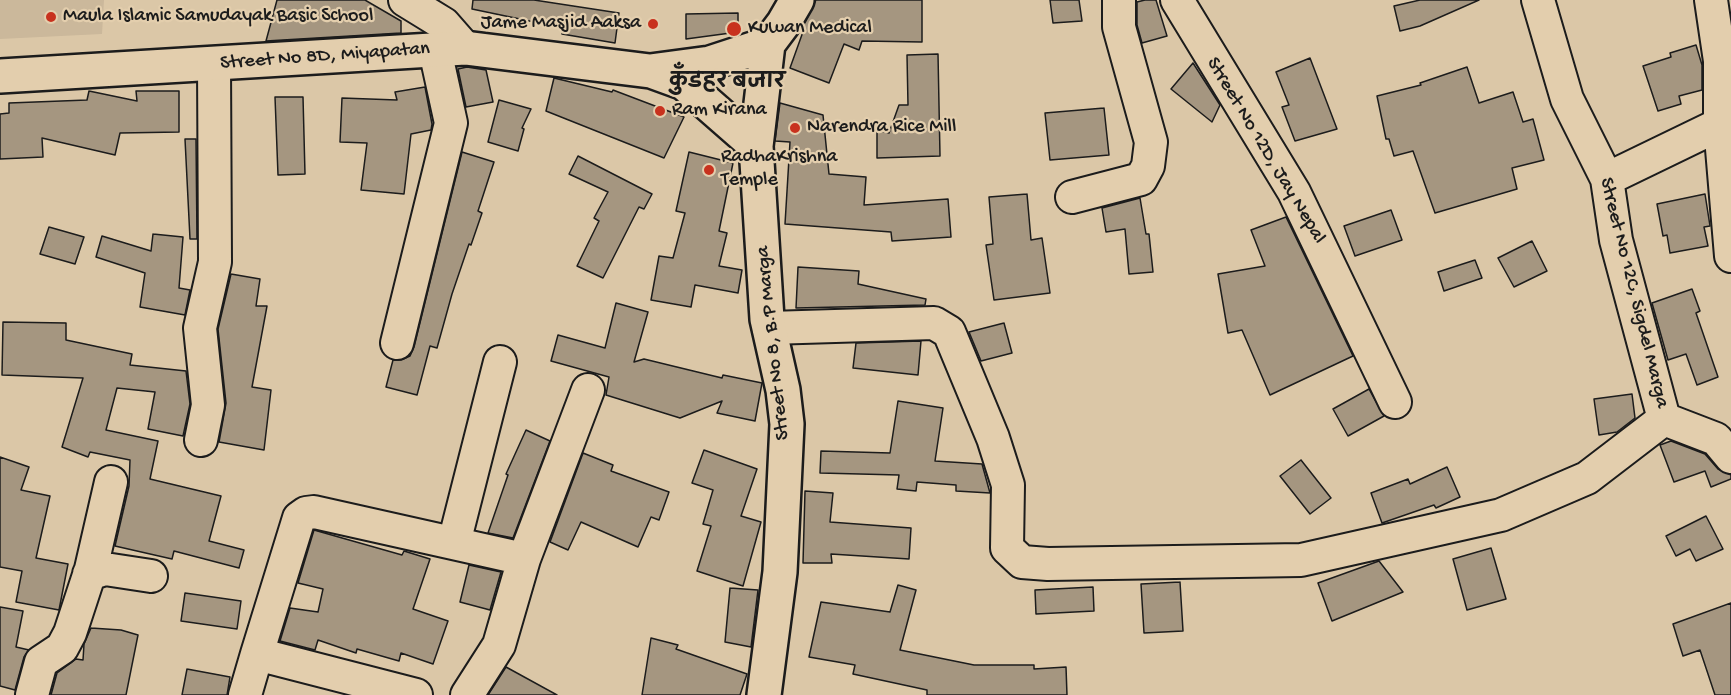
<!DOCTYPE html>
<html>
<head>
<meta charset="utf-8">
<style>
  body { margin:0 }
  canvas { display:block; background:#dbc7a7 }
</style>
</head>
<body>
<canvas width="1731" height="695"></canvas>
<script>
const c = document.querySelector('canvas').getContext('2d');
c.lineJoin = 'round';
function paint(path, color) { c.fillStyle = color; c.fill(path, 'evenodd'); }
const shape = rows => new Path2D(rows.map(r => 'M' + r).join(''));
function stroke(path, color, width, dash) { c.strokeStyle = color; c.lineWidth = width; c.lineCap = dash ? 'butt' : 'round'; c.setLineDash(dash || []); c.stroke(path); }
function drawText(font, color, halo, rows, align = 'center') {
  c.font = font + ' "Gochi Hand","Playpen Sans Deva",sans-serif'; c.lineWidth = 4.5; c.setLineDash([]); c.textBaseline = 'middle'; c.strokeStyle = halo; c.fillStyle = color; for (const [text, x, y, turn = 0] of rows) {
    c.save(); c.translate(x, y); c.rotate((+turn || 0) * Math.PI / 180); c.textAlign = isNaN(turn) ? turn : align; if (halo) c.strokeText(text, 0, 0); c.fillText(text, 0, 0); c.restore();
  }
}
paint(shape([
  [0,0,104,0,102,34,0,39]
]), '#cbb89b');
const building = shape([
  [277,0,365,0,401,21,401,33,266,41,277,0],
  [473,0,534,0,619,13,615,43,562,34,563,28,472,9,473,0],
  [816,0,922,0,922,42,862,41,859,50,844,44,829,83,790,68,804,29,802,28,816,0],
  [1050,0,1079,0,1082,21,1053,23,1050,0],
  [1145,0,1156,0,1167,36,1142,43,1137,25,1137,2,1145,0],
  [1420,0,1479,0,1420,26,1400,31,1394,6,1420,0],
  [738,13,738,32,686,39,686,14,738,13],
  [1696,45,1702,65,1702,90,1679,96,1681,104,1658,111,1643,66,1671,57,1670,53,1696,45],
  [938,54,940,156,877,158,877,130,889,133,899,105,908,105,907,55,938,54],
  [1310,58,1337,129,1295,141,1282,107,1289,105,1276,72,1310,58],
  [1193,63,1220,105,1212,122,1171,89,1193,63],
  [467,67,486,70,493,102,466,107,458,69,467,67],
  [1467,67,1479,103,1513,92,1523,122,1533,119,1544,160,1512,168,1517,189,1435,213,1413,151,1394,156,1389,139,1386,139,1377,96,1421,85,1420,83,1467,67],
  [554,78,612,92,613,90,684,117,664,158,546,111,554,78],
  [425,87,432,124,431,130,411,134,404,194,361,190,367,143,340,142,342,98,397,100,395,92,425,87],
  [89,91,137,101,136,91,179,91,179,132,120,133,115,155,42,138,43,157,0,159,0,114,9,113,9,103,87,100,89,91],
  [275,97,303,97,305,174,278,175,275,97],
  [499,100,531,109,522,128,524,129,518,151,488,142,499,100],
  [780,103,823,115,829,174,866,177,864,205,948,199,951,237,892,241,891,232,785,224,790,142,775,141,780,103],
  [1104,108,1109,155,1050,160,1045,113,1104,108],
  [185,139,196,139,197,239,190,239,185,139],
  [462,152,494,162,478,211,482,213,471,245,469,244,452,294,437,348,430,346,417,395,386,387,393,360,401,360,410,356,414,347,462,152],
  [689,152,733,163,719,231,727,233,719,266,742,270,738,293,695,285,691,307,651,300,659,256,673,258,685,213,676,211,689,152],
  [578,156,652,194,644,209,639,207,603,278,577,266,599,221,594,218,608,192,569,174,578,156],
  [1027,194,1031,240,1042,238,1050,293,994,300,986,245,993,244,989,197,1027,194],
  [1705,194,1710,226,1704,227,1708,246,1670,253,1667,235,1663,236,1657,204,1705,194],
  [1140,198,1146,234,1149,234,1153,272,1129,274,1125,229,1106,232,1102,208,1140,198],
  [1391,210,1402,240,1355,256,1344,226,1391,210],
  [1286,217,1353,356,1270,395,1242,330,1228,333,1218,274,1265,266,1251,230,1286,217],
  [49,227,84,237,75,264,40,254,49,227],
  [153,234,183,237,179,288,190,290,185,315,140,307,145,273,96,257,102,236,151,251,153,234],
  [1532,241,1547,271,1514,287,1498,258,1532,241],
  [1475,260,1482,278,1444,291,1438,272,1475,260],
  [798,267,859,271,858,284,926,299,925,305,796,308,798,267],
  [231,274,260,279,256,306,267,306,252,387,271,390,264,450,219,442,226,403,218,329,231,274],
  [1692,289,1700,311,1696,313,1718,377,1697,385,1686,354,1668,360,1652,303,1692,289],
  [616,303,648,312,634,362,644,359,722,378,723,375,762,383,755,421,717,413,722,401,680,418,606,395,609,377,551,361,558,335,605,348,616,303],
  [3,322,66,323,66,340,132,354,130,365,186,371,190,404,183,436,148,429,155,392,117,388,106,430,158,441,150,479,221,496,209,541,244,550,239,568,174,551,172,559,115,546,129,486,130,460,90,452,88,457,62,447,83,378,2,375,3,322],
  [1004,323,1012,353,981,361,969,332,1004,323],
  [921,341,918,375,853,368,856,343,921,341],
  [1369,389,1384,416,1348,436,1333,409,1369,389],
  [1632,394,1635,418,1617,432,1599,435,1594,399,1632,394],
  [898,401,943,408,935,461,982,464,990,493,956,491,956,485,917,482,916,491,897,489,899,475,820,473,821,451,890,453,898,401],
  [526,430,550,441,513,538,488,533,508,475,506,474,526,430],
  [1671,441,1705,454,1718,469,1731,475,1731,479,1711,487,1705,471,1674,482,1660,445,1671,441],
  [704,450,757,469,741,516,761,522,743,586,697,571,711,526,703,524,713,490,692,483,704,450],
  [583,453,613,465,611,471,669,492,659,520,651,517,638,547,581,522,568,550,550,542,583,453],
  [0,457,29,467,21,490,50,496,36,558,68,564,59,610,16,602,22,571,0,567,0,457],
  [1301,460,1331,498,1310,514,1280,476,1301,460],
  [1447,467,1460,497,1436,508,1434,505,1382,523,1371,493,1408,479,1410,484,1447,467],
  [805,491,833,493,830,522,911,528,909,559,831,554,832,563,803,563,805,491],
  [1706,516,1723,549,1696,561,1690,549,1676,556,1666,536,1706,516],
  [314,530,402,555,404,551,430,559,413,609,448,621,433,664,401,653,399,661,357,649,356,653,318,640,315,650,280,641,290,608,318,612,323,589,298,583,314,530],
  [1491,548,1506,599,1467,610,1453,559,1491,548],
  [1379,561,1403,592,1332,621,1318,583,1379,561],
  [469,565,501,572,490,610,460,602,469,565],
  [1180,582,1183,631,1144,633,1141,584,1180,582],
  [898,585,916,590,900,650,974,665,1034,665,1034,669,1066,667,1067,695,927,695,927,690,853,674,855,665,809,657,821,602,890,612,898,585],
  [1093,587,1094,611,1036,614,1035,590,1093,587],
  [730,588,758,590,751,647,725,642,730,588],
  [185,593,241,601,237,629,181,621,185,593],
  [1731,603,1731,695,1715,695,1700,650,1683,656,1673,624,1731,603],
  [0,607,23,611,16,647,29,650,24,657,15,690,0,686,0,607],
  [91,628,121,630,138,635,126,695,51,695,57,673,76,659,83,660,84,644,91,628],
  [651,638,678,645,676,649,747,674,740,695,642,695,651,638],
  [506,667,557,695,488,695,506,667],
  [187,669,230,677,227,695,182,695,187,669]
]);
paint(building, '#a59680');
stroke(building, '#1c1c1c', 1.5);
const minor = shape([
  [405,0,444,24,465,48],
  [1177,0,1294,192,1395,402],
  [1538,0,1567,99,1607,179,1616,240,1664,419],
  [1711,0,1720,61,1720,125,1731,256],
  [1607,179,1731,119],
  [1072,197,1141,179,1148,166,1151,142,1119,27,1119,0],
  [769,328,934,323,949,332,993,438,1008,485,1007,548,1022,562,1048,564,1301,560,1501,515,1587,478,1664,419],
  [397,343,451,123,435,50],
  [1664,419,1716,439,1731,457],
  [201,440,208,405,200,328,215,262,214,64],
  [454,543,500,362],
  [89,574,105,569,151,576],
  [257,654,299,518,306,513,314,512,524,559],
  [32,695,41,662,62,648,70,633,91,569,111,482],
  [245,695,257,654,416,695],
  [467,695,499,645,524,559,588,390]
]);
const major = shape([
  [651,71,684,83,756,146],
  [0,76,465,48,650,71,710,63,768,44],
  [764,695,780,572,787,424,783,390,767,319,756,146,768,44,783,24,797,0]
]);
stroke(minor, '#1c1c1c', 36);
stroke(major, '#1c1c1c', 38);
stroke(minor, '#e3cead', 32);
stroke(major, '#e3cead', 33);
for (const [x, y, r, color] of [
  [51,17,6,"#c8321e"],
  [653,24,6,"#c8321e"],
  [734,29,8,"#c8321e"],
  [660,111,6,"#c8321e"],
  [795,128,6,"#c8321e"],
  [709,170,6,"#c8321e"]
]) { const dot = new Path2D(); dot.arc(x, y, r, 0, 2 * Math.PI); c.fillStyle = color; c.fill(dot); stroke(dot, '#e3cead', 2); }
drawText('20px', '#1c1c1c', '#e3cead', [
  ["Maula Islamic Samudayak Basic School",63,17],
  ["Jame Masjid Aaksa",641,24,"right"],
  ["Kuwan Medical",748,29],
  ["Ram Kirana",672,111],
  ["Narendra Rice Mill",807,128],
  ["RadhaKrishna",721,158],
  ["Temple",721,181]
], 'left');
drawText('20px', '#1c1c1c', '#e3cead', [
  ["Street No 8D, Miyapatan",325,57,-4],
  ["Street No 12D, Jay Nepal",1265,151,59],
  ["Street No 12C, Sigdel Marga",1633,293,76],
  ["Street No 8, B.P Marga",774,343,-96]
]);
drawText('bold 21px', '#1c1c1c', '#e3cead', [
  ["कुँडहर बजार",727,84]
]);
</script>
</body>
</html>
